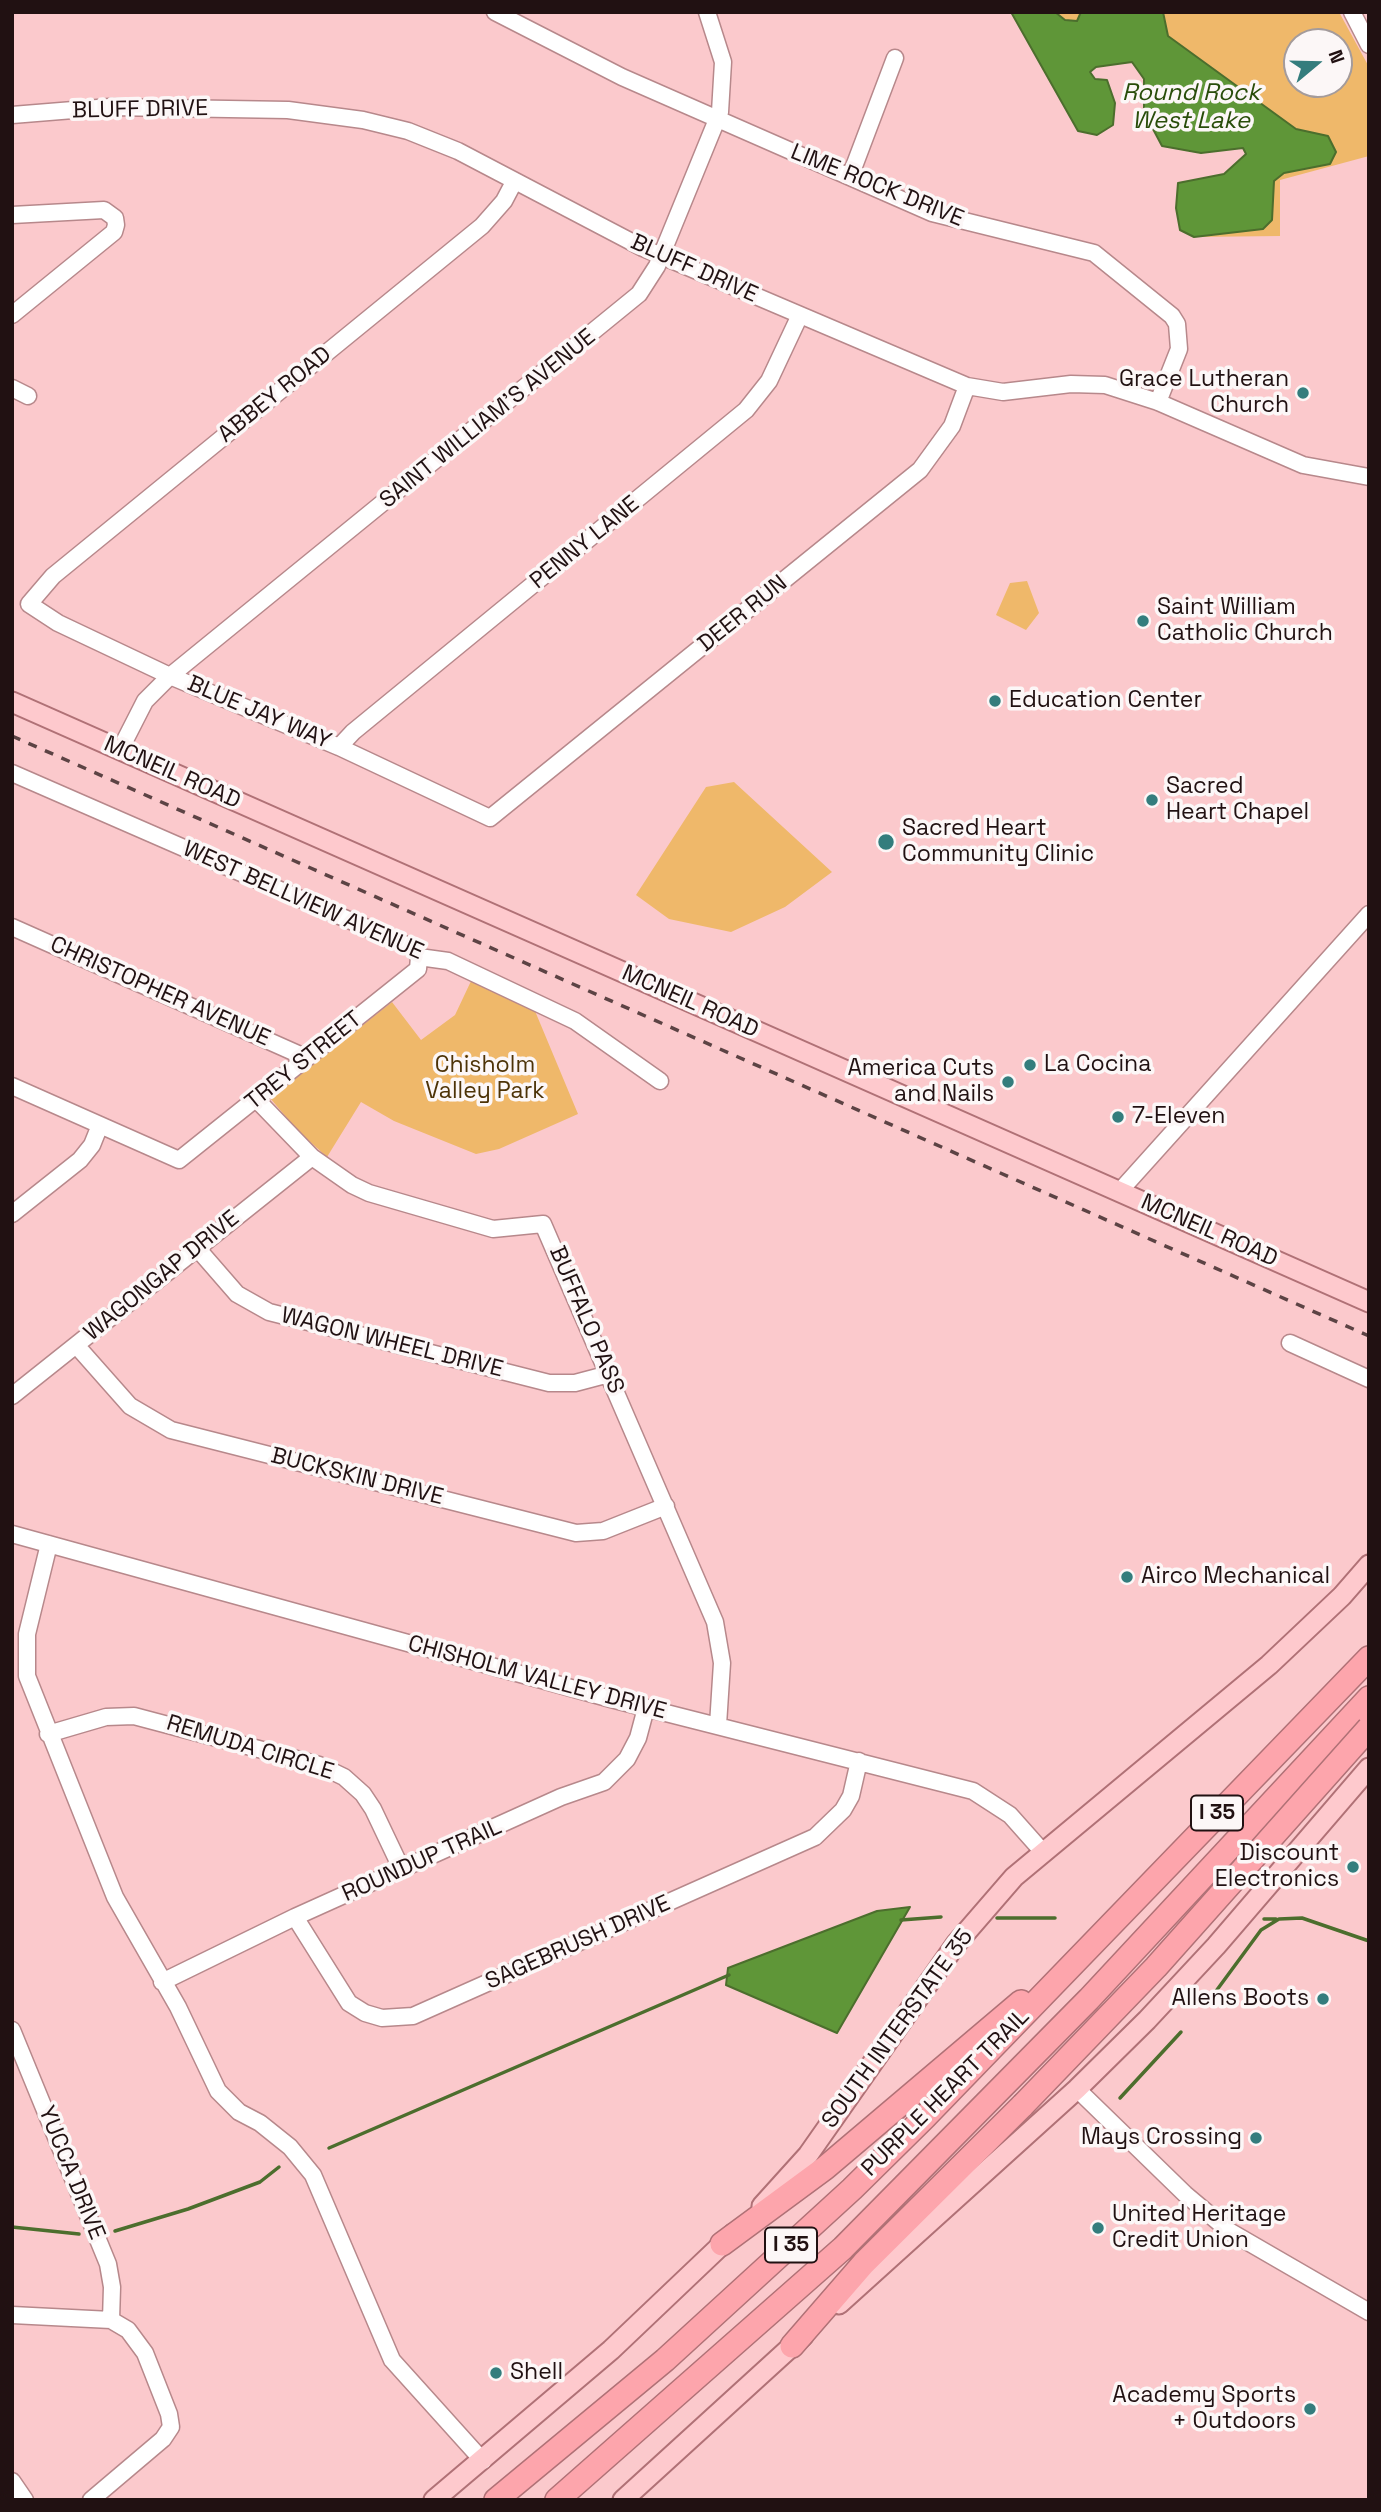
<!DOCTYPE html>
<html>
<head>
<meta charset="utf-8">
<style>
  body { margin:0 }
  #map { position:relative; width:1381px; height:2512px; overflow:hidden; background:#fbc9cc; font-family:"Space Grotesk",sans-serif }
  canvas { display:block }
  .frame { position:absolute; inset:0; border:14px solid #211112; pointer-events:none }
  .north { position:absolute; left:1283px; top:28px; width:70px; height:70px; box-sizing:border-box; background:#fcf7f7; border:2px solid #a49b9b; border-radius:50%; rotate:71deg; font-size:19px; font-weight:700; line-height:28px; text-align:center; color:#211112 }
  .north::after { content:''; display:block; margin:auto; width:24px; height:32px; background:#347d7d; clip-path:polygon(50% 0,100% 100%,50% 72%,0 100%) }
</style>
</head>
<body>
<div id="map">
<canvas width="1381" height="2512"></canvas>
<div class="frame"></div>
<div class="north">N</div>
</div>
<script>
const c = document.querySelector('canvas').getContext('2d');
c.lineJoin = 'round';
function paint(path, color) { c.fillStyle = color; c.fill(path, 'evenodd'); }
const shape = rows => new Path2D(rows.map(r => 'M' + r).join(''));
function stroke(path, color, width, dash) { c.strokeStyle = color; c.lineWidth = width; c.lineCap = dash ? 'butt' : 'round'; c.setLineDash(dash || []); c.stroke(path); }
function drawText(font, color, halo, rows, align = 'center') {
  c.font = font + ' "Space Grotesk",sans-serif'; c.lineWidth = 7; c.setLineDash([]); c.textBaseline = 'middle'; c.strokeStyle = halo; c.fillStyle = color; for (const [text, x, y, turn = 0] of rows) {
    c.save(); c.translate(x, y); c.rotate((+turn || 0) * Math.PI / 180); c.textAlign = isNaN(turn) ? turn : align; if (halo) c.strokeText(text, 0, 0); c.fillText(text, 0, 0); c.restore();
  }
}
paint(shape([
  [1011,12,1339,12,1369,67,1369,156,1280,180,1280,236,1194,237,1180,230,1176,208,1178,183,1224,174,1246,154,1243,148,1201,153,1162,146,1144,112,1144,79,1132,62,1096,67,1090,72,1095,79,1107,80,1115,103,1113,125,1097,135,1078,131],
  [1297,42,1339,42,1339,84,1297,84],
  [1027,581,1039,613,1026,630,996,615,1010,583],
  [734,782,832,872,785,907,731,932,669,919,636,895,706,787],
  [472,979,535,1011,578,1114,499,1149,476,1154,394,1121,361,1102,327,1157,297,1130,270,1098,392,1002,421,1040,455,1015]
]), '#efb86a');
const water = shape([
  [1011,12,1055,12,1065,20,1077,21,1081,12,1163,12,1168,36,1296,129,1328,136,1336,152,1330,164,1284,173,1274,181,1272,220,1263,229,1194,237,1180,230,1176,208,1178,183,1224,174,1246,154,1243,148,1201,153,1162,146,1144,112,1144,79,1132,62,1096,67,1090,72,1095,79,1107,80,1115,103,1113,125,1097,135,1078,131,1011,12],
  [910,1907,837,2033,726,1985,728,1968,877,1911,910,1907]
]);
paint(water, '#5f9638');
stroke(water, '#4c6e2d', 2);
stroke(shape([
  [997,1918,1055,1918],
  [1264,1919,1276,1919],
  [901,1920,941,1917],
  [1208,2002,1261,1930,1279,1919,1302,1918,1369,1941],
  [1120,2098,1181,2032],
  [329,2148,729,1975],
  [12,2227,79,2234],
  [115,2231,188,2209,260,2182,279,2167]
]), '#4c6e2d', 3.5);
const minor = shape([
  [495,12,622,77,932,213,1094,253,1172,316,1177,324,1179,349,1158,402],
  [1352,12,1369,45],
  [12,115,110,107,288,110,363,120,408,131,458,151,643,248,967,386,1003,392,1071,384,1105,385,1158,402,1303,465,1369,477],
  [850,177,895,58],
  [514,182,504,201,482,226,53,576,29,604,58,623,170,676,339,747,490,818,920,470,952,426,967,386],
  [12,215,104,210,115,218,116,225,114,232,12,315],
  [12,388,28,396],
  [339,747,353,732,746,410,769,381,800,315],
  [120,750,145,701,170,676,639,294,657,266,720,112,723,62,707,12],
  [12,773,413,948,419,957],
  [12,927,307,1058],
  [419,957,448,961,575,1021,660,1081],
  [12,1086,179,1160,418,969,419,957],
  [256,1099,312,1157,352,1185,369,1193,493,1229,543,1224,715,1622,722,1663,718,1725],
  [1119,1192,1369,914],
  [12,1214,80,1160,92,1145,100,1125],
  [197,1248,237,1294,269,1312,549,1383,575,1383,609,1374],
  [1290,1343,1369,1379],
  [76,1345,130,1406,171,1430,576,1533,603,1531,666,1506],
  [12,1396,312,1157],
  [12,1534,611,1699,973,1791,1010,1815,1042,1851],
  [49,1544,27,1634,27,1676,115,1897,178,2007,218,2091,239,2112,260,2123,290,2147,313,2175,392,2360,483,2461],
  [48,1734,106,1717,134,1716,319,1765,344,1777,363,1794,373,1809,402,1870],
  [295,1917,349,2003,365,2013,382,2018,413,2016,815,1837,843,1810,851,1796,859,1761],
  [162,1982,295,1917,561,1797,604,1782,627,1759,638,1738,646,1708],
  [12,2030,108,2264,112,2287,111,2320],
  [1077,2089,1185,2194,1229,2231,1369,2312],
  [12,2315,111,2320,128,2330,145,2353,169,2414,171,2427,163,2439,91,2500],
  [12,2481,25,2500]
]);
const major = shape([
  [12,702,1369,1302],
  [762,2206,808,2155,956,1944,1014,1877,1269,1665,1342,1596,1369,1565],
  [839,2304,1077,2089,1147,2020,1216,1946,1369,1768],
  [434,2500,611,2350,733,2234],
  [623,2500,803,2336]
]);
const highway = shape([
  [722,2244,825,2168,1021,2002],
  [792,2346,864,2263,1023,2105],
  [496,2500,665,2360,852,2189,925,2117,1369,1658],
  [557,2500,843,2248,1089,1999,1369,1698]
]);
stroke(minor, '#b7888b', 19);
stroke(major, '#b07176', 23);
stroke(highway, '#b07176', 26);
stroke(minor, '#fff', 16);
stroke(major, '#fec9cd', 19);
stroke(highway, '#fda5ac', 23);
stroke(shape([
  [12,736,1369,1336]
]), '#5c4344', 3.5, [9, 9]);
const highwayBridge = shape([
  [1023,2105,1156,1967,1369,1728]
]);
stroke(highwayBridge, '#b07176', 26, []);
stroke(highwayBridge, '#fda5ac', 23);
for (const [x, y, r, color] of [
  [1303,393,7,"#347d7d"],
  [1143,621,7,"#347d7d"],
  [995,701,7,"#347d7d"],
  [1152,800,7,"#347d7d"],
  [886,842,9,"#347d7d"],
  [1030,1065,7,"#347d7d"],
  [1008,1082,7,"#347d7d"],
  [1118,1117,7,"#347d7d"],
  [1127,1577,7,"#347d7d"],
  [1353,1867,7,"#347d7d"],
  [1323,1999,7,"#347d7d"],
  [1256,2138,7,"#347d7d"],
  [1098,2228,7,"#347d7d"],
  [496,2373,7,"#347d7d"],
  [1310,2409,7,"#347d7d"]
]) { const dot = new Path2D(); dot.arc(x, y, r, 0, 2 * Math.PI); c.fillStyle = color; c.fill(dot); stroke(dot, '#fcf7f7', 2.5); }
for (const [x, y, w] of [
  [1217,1813,52],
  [791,2245,52]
]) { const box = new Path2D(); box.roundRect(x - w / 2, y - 17.5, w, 35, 5); c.fillStyle = '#fcf7f7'; c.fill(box); stroke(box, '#211112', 2); }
drawText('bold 21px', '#211112', null, [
  ["I 35",1217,1813],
  ["I 35",791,2245]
]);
drawText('23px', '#211112', '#fcf7f7', [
  ["BLUFF DRIVE",140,110,-1],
  ["LIME ROCK DRIVE",877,186,22],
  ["BLUFF DRIVE",694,269,24],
  ["ABBEY ROAD",275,395,-39],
  ["SAINT WILLIAM'S AVENUE",488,419,-39],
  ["PENNY LANE",585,543,-39],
  ["DEER RUN",743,614,-39],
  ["BLUE JAY WAY",259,713,23],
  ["MCNEIL ROAD",172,773,24],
  ["WEST BELLVIEW AVENUE",303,901,24],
  ["CHRISTOPHER AVENUE",160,992,24],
  ["MCNEIL ROAD",690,1002,24],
  ["TREY STREET",304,1061,-39],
  ["MCNEIL ROAD",1209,1231,24],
  ["WAGONGAP DRIVE",162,1276,-39],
  ["BUFFALO PASS",586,1320,67],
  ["WAGON WHEEL DRIVE",392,1343,14],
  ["BUCKSKIN DRIVE",357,1477,14],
  ["CHISHOLM VALLEY DRIVE",537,1678,15],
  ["REMUDA CIRCLE",250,1748,17],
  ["ROUNDUP TRAIL",422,1861,-24],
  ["SAGEBRUSH DRIVE",578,1943,-24],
  ["SOUTH INTERSTATE 35",898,2029,-54],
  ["PURPLE HEART TRAIL",946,2093,-45],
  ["YUCCA DRIVE",71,2173,68]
]);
drawText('23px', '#211112', '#fcf7f7', [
  ["Grace Lutheran",1289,380,"right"],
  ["Church",1289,406,"right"],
  ["Saint William",1157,608],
  ["Catholic Church",1157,634],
  ["Education Center",1009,701],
  ["Sacred",1166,787],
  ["Heart Chapel",1166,813],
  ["Sacred Heart",902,829],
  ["Community Clinic",902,855],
  ["La Cocina",1044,1065],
  ["America Cuts",994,1069,"right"],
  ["and Nails",994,1095,"right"],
  ["7-Eleven",1132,1117],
  ["Airco Mechanical",1141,1577],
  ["Discount",1339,1854,"right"],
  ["Electronics",1339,1880,"right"],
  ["Allens Boots",1309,1999,"right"],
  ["Mays Crossing",1242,2138,"right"],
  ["United Heritage",1112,2215],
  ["Credit Union",1112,2241],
  ["Shell",510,2373],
  ["Academy Sports",1296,2396,"right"],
  ["+ Outdoors",1296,2422,"right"]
], 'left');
drawText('23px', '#4d3307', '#fcf7f7', [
  ["Chisholm",485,1066],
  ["Valley Park",485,1092]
]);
drawText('italic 24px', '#294d0a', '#fcf7f7', [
  ["Round Rock",1191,93],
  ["West Lake",1191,121]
]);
</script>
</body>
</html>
